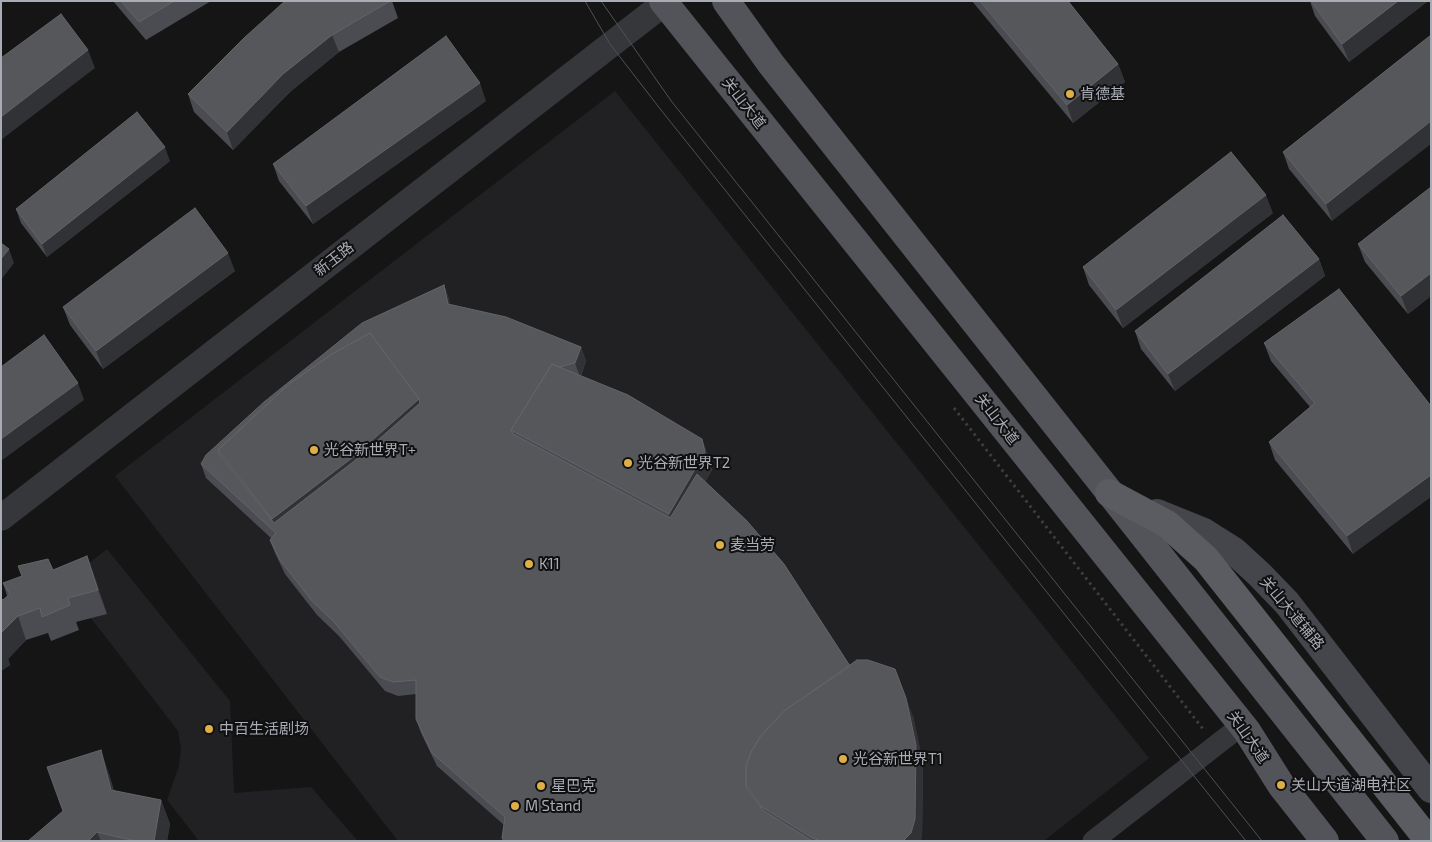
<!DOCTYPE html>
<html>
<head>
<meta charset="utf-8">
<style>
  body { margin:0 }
  #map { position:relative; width:1432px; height:842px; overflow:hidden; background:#151516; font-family:"Exo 2",sans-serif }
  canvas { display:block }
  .frame { position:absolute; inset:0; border:2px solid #a8acb5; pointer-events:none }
</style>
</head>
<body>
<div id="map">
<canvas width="1432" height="842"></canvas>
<div class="frame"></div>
</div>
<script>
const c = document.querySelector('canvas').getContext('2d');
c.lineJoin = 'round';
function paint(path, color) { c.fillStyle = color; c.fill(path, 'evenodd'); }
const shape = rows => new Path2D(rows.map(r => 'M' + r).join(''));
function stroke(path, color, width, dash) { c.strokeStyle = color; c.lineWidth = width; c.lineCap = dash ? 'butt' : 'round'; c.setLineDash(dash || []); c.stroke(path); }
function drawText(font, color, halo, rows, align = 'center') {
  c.font = font + ' "Exo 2","Noto Sans SC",sans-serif'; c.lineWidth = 4; c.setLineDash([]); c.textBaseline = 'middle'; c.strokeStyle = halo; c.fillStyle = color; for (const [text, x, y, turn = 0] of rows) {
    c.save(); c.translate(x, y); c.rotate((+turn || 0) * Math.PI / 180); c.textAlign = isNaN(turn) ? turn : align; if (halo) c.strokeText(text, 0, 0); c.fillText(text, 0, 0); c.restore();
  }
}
paint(shape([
  [615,91,1149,758,1044,841,398,841,115,476],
  [107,549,230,701,234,793,311,787,358,841,199,841,167,800,179,766,181,749,178,731,64,583]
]), '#212123');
stroke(shape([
  [954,408,1203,729]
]), '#3c3e42', 3, [2.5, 4]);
stroke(shape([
  [1093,841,1242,725]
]), '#36373b', 21);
stroke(shape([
  [1,518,667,1]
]), '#36373b', 26);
stroke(shape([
  [1157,513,1204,532,1234,551,1260,575,1287,603,1431,789]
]), '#44464b', 28);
stroke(shape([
  [663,1,1247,731,1281,785,1325,841],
  [726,1,771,64,1385,841]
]), '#53545a', 28);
stroke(shape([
  [1109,493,1167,524,1206,559,1429,841]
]), '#5b5c62', 28);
stroke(shape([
  [585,1,610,44,661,110,1246,841],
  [601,1,672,102,1262,841]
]), '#4f5156', 1);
paint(shape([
  [113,1,211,1,146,40],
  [285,1,392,1,398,18,339,52,290,92,233,150,194,112,188,94],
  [972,1,1068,1,1118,64,1125,82,1073,123],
  [1310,1,1428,1,1349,62,1315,16],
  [1431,35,1332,221,1289,169,1283,152],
  [486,101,313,224,279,181,273,164],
  [170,161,47,257,21,223,16,209],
  [1431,187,1431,296,1408,314,1365,262,1358,244],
  [1273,213,1123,328,1089,285,1083,267],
  [1319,259,1325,276,1175,391,1141,349,1135,331],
  [235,271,103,369,70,325,63,307],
  [444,285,449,299,450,305,581,347,586,361,581,376,702,439,708,456,712,470,705,482,850,666,913,716,923,763,922,837,920,841,503,841,502,838,504,825,437,766,421,733,416,719,416,694,398,696,385,691,339,636,317,615,285,574,275,553,270,540,271,538,206,478,201,464],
  [1264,343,1431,406,1353,554,1275,460,1269,442,1310,407,1271,361],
  [87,556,107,614,76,622,79,630,51,641,48,633,26,640,8,659,10,665,1,671,1,598,3,600,7,596,3,583,53,570],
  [109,774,114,791,161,800,170,824,167,841,28,841]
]), '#4b4c51');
paint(shape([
  [1398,1,1428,1,1349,62,1342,44],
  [332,35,339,52,290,92,233,150,227,132,283,74],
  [88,50,95,68,1,140,1,117],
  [1118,64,1125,82,1073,123,1067,105],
  [480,83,486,101,313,224,306,206],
  [1431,121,1431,144,1332,221,1326,204],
  [165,147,170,161,47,257,42,244],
  [1266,195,1273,213,1123,328,1116,310],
  [9,249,14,263,1,280,1,259],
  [228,253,235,271,103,369,96,351],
  [1319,259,1325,276,1175,391,1168,374],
  [1431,273,1431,296,1408,314,1401,296],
  [444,285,449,299,453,318,448,304],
  [581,347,586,361,580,377,575,363],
  [78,383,84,400,1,461,1,439],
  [419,399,425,416,279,537,272,519],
  [702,439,708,456,712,470,675,532,669,514],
  [1431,475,1431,497,1353,554,1347,536],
  [87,556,96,580,107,614,98,590],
  [18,616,26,640,8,659,10,665,1,671,1,633],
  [906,698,913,716,923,763,922,837,920,841,903,841],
  [101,750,109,774,120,815,111,790],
  [161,800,170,824,167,841,154,841],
  [97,832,101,841,88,841]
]), '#313235');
const building = shape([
  [121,1,174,1,139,22,121,1],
  [285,1,390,1,332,35,283,74,227,132,188,94,244,38,285,1],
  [980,1,1068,1,1118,64,1067,105,980,1],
  [1311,1,1398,1,1342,44,1311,1],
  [61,14,88,50,1,117,1,58,61,14],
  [1431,35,1431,121,1326,204,1283,152,1431,35],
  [446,36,480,83,306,206,273,164,446,36],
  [137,112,165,147,42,244,16,209,137,112],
  [1231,152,1266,195,1116,310,1083,267,1231,152],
  [1431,187,1431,273,1401,296,1358,244,1431,187],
  [195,208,228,253,96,351,63,307,195,208],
  [1283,215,1319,259,1168,374,1135,331,1283,215],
  [1,243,9,249,1,259,1,243],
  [444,285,448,304,506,317,581,347,575,363,559,367,552,364,511,430,513,434,670,518,697,474,747,521,784,564,850,666,784,711,760,737,751,752,746,766,746,785,747,789,764,811,812,841,504,841,502,838,505,817,432,753,416,719,416,680,393,682,380,677,334,622,312,601,280,560,270,540,276,533,201,464,206,455,264,402,362,323,444,285],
  [370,333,419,399,420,403,353,462,274,523,219,454,218,450,289,384,332,354,370,333],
  [1339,289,1431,406,1431,475,1347,536,1269,442,1315,403,1264,343,1339,289],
  [370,333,419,399,352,458,272,519,218,450,289,384,332,354,370,333],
  [44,335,78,383,1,439,1,367,44,335],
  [552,364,628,395,702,439,705,452,669,514,511,430,552,364],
  [87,556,98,590,68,598,70,605,42,617,40,608,18,616,1,633,1,598,3,600,10,594,3,583,22,576,18,566,48,559,53,570,87,556],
  [857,660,868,660,895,669,906,698,916,745,915,819,911,833,903,841,820,841,813,838,762,807,746,785,746,766,751,752,760,737,784,711,857,660],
  [101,750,111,790,161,800,154,841,135,841,97,832,88,841,28,841,63,811,47,767,101,750]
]);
paint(building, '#55575b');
stroke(building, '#626469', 1);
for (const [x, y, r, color] of [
  [1070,94,5,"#deaf46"],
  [314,450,5,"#deaf46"],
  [628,463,5,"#deaf46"],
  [720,545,5,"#deaf46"],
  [529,564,5,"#deaf46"],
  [209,729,5,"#deaf46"],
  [843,759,5,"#deaf46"],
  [1281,785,5,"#deaf46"],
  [541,786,5,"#deaf46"],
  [515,806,5,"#deaf46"]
]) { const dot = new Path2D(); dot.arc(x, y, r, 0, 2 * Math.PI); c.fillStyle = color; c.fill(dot); stroke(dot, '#101011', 2); }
drawText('15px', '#a8acb5', '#101011', [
  ["肯德基",1080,94],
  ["光谷新世界T+",324,450],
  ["光谷新世界T2",638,463],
  ["麦当劳",730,545],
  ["K11",539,564],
  ["中百生活剧场",219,729],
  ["光谷新世界T1",853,759],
  ["关山大道湖电社区",1291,785],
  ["星巴克",551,786],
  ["M Stand",525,806]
], 'left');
drawText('15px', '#a8acb5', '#101011', [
  ["关山大道",744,103,52],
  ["新玉路",334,259,-38],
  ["关山大道",997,419,52],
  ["关山大道辅路",1292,613,50],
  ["关山大道",1248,737,55]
]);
</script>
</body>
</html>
